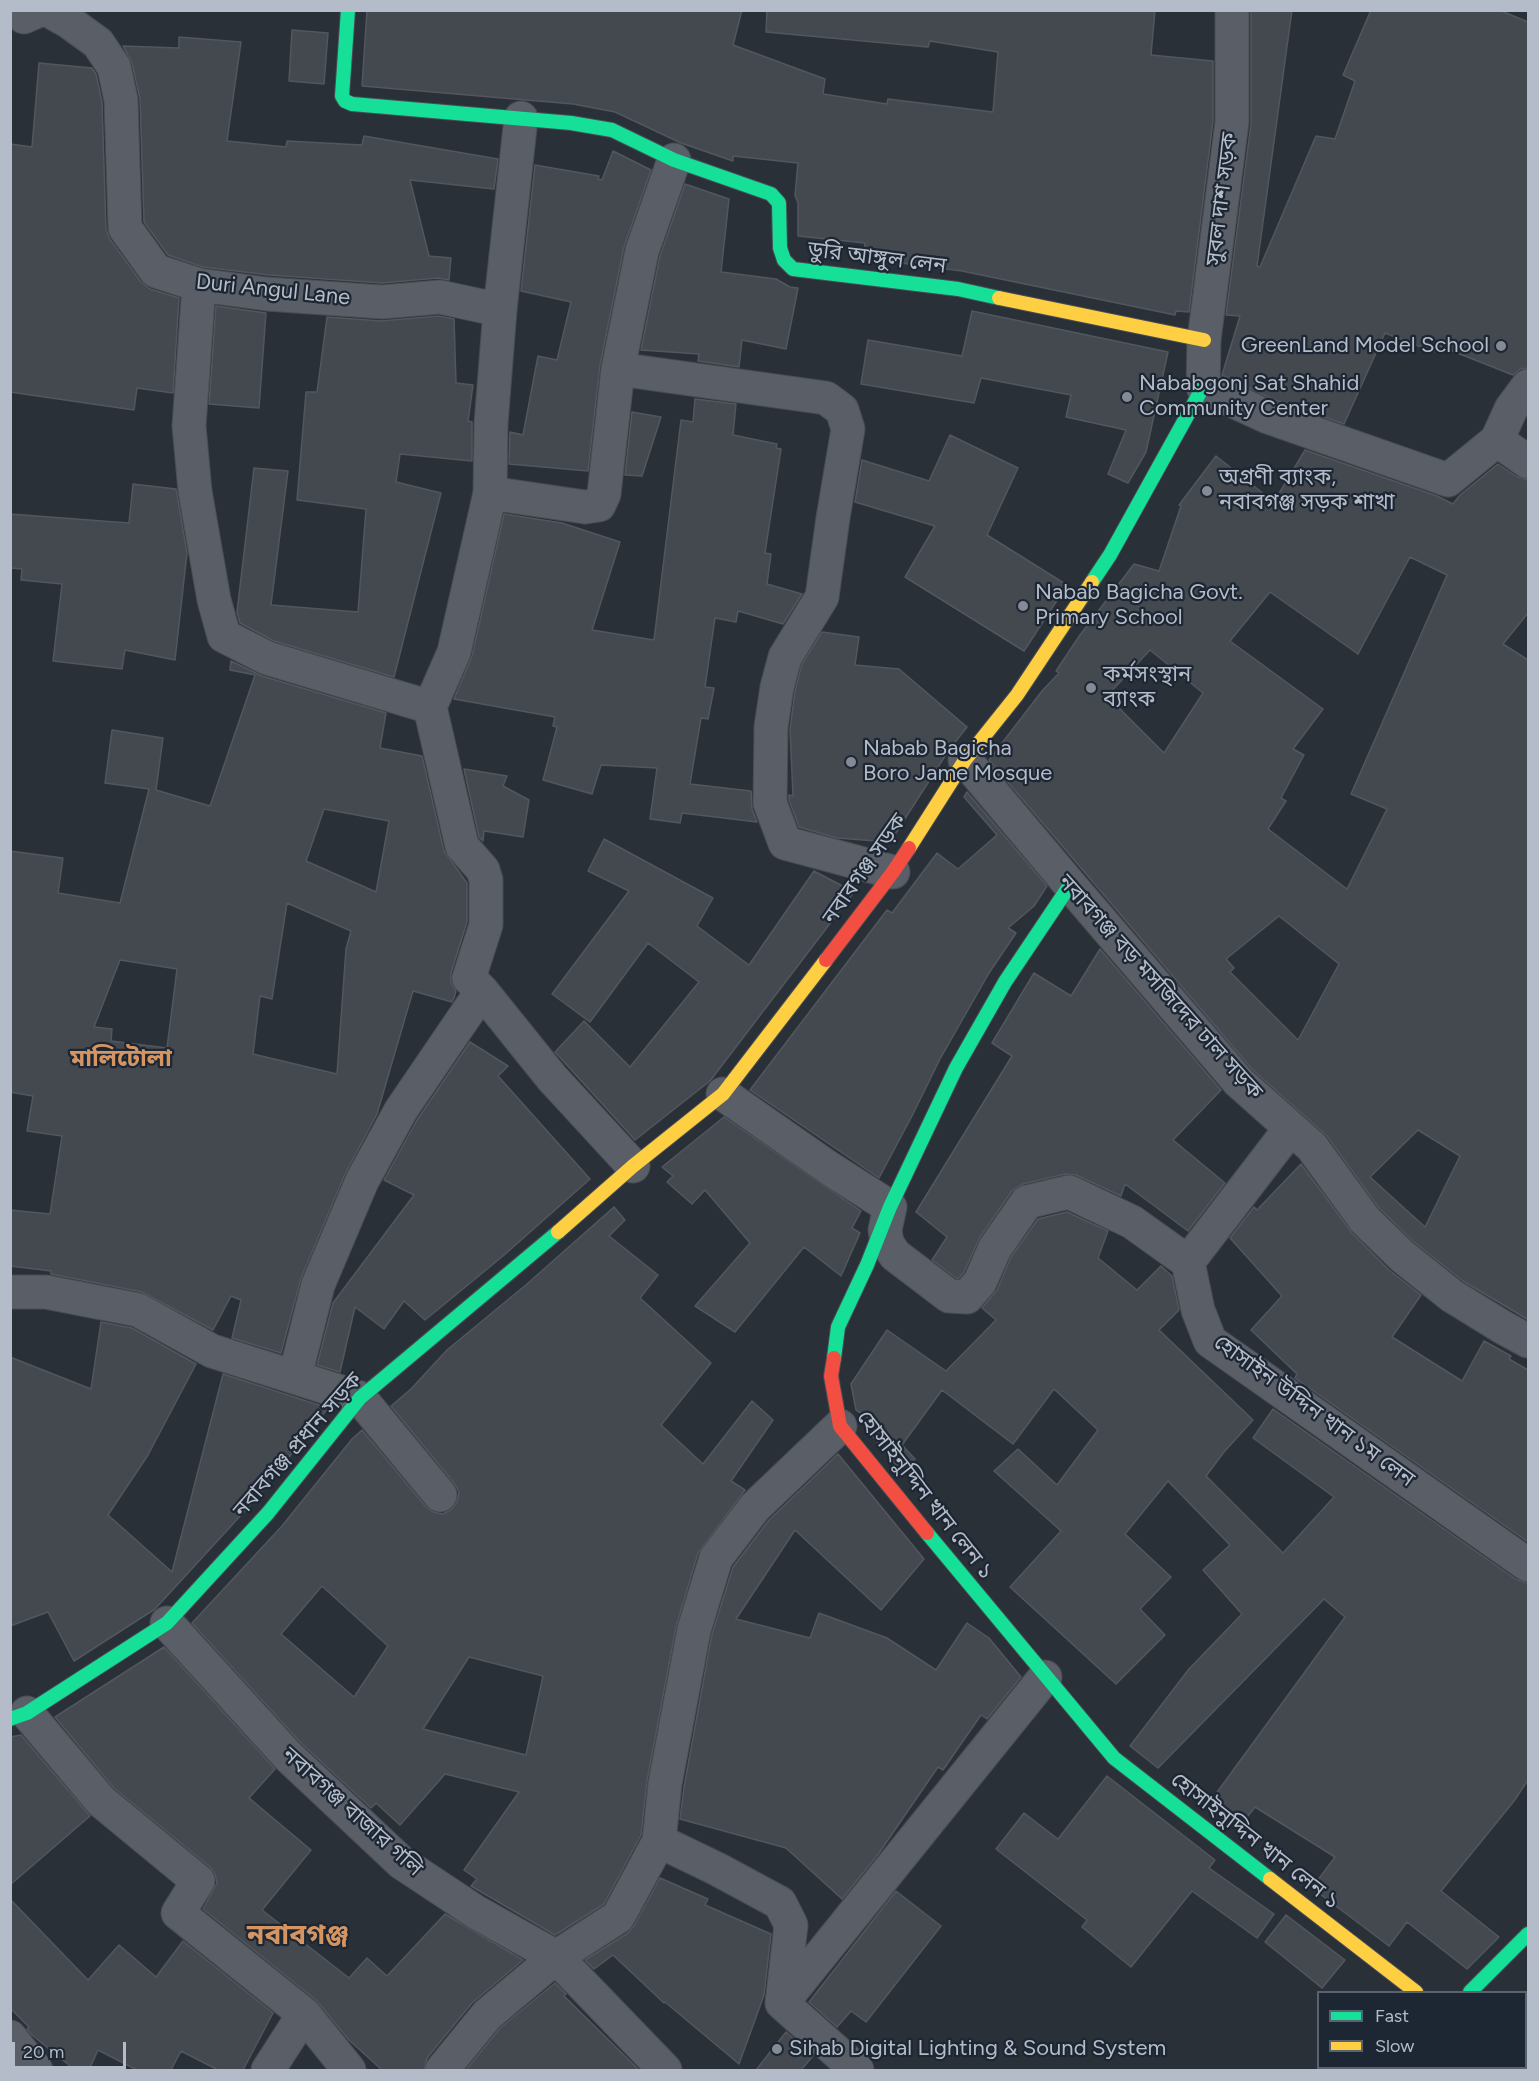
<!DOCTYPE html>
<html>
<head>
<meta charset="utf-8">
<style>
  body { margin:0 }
  #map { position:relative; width:1539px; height:2081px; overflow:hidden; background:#2a3038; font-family:Figtree,sans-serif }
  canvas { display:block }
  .frame { position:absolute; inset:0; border:12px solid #b4bcc9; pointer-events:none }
  .legend { position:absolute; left:1317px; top:1991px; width:210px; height:78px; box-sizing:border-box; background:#1d2633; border:2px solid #59626f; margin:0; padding:8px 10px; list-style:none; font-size:18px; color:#b4bcc9 }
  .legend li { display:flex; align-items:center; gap:12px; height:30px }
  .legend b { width:30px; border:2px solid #59626f }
  .scale { position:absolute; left:12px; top:2042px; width:114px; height:27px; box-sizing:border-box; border:3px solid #b4bcc9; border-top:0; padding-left:8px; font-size:18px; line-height:21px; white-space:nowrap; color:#b4bcc9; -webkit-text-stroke:4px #1d2633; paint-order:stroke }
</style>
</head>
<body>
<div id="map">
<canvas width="1539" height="2081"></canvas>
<div class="frame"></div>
<ul class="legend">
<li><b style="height:8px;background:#16e098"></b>Fast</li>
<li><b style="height:8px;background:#ffcf43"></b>Slow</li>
</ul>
<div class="scale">20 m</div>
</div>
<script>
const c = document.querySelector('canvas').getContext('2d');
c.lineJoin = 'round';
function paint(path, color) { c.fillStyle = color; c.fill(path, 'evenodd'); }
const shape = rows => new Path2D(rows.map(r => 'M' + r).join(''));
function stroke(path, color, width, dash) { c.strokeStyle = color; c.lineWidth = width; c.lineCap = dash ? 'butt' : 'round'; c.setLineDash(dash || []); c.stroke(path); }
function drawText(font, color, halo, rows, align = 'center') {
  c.font = font + ' Figtree,"Noto Sans Bengali",sans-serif'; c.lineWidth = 4.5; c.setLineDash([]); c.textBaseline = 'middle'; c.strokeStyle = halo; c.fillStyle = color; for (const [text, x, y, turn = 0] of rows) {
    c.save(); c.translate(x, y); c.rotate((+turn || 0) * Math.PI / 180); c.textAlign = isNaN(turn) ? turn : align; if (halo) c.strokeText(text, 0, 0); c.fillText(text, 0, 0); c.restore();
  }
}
const building = shape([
  [367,10,742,10,733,45,825,79,823,94,887,104,888,99,993,112,998,52,930,41,928,47,766,32,767,10,1155,10,1151,55,1213,61,1213,121,1189,312,1176,311,1175,315,962,271,863,258,865,243,798,236,798,203,795,195,798,163,733,156,733,161,681,143,615,112,573,104,362,86,367,10],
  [1251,10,1292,10,1257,266,1260,267,1316,136,1335,139,1355,81,1343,75,1371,10,1499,10,1528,22,1528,368,1520,369,1513,375,1437,345,1434,352,1385,333,1344,424,1275,400,1222,375,1240,316,1226,315,1251,124,1251,10],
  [292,30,328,33,324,84,289,81,292,30],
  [179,37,241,42,227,141,286,147,287,141,362,145,364,136,498,159,494,189,410,180,429,256,451,258,449,280,438,278,382,283,269,275,203,267,168,255,144,222,140,99,132,63,123,46,179,48,179,37],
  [39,63,92,68,96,74,102,102,106,229,109,238,141,282,150,289,179,298,173,393,137,388,134,410,10,392,10,144,32,147,39,63],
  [613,151,651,170,624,247,600,365,588,471,509,464,510,432,523,435,538,356,557,360,571,302,521,291,535,165,599,176,598,179,602,180,613,151],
  [685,184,729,199,721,272,776,279,790,287,798,288,786,349,742,340,739,367,698,361,699,354,641,350,660,256,685,184],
  [216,306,266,313,259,408,209,404,216,306],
  [972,311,1168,352,1146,452,1128,483,1108,474,1126,430,1066,417,1071,395,981,378,974,403,861,384,868,340,962,356,972,311],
  [439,316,454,319,456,383,473,385,468,421,472,422,472,461,400,454,396,482,441,493,394,677,274,641,240,623,237,612,254,468,288,471,271,605,358,612,366,509,297,500,306,392,317,392,327,317,381,321,439,316],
  [695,399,736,404,733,435,777,444,776,448,781,449,765,553,771,554,767,584,802,594,783,624,738,611,736,622,715,618,705,687,714,688,708,719,701,718,690,784,751,791,752,809,757,822,682,813,680,823,650,819,657,768,601,765,592,794,543,780,557,727,553,726,555,717,454,699,472,656,504,514,562,523,620,542,592,630,654,640,681,420,693,422,695,399],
  [632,412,661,417,642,476,625,475,632,412],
  [950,435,1018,468,987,535,1067,585,1024,651,905,577,935,526,855,502,862,460,929,481,950,435],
  [1305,450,1437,496,1453,504,1460,495,1498,464,1517,477,1528,480,1528,613,1503,644,1528,660,1528,1316,1527,1319,1463,1281,1414,1242,1379,1208,1327,1136,1252,1069,989,760,1042,691,1059,673,1056,671,1080,635,1134,564,1159,571,1181,506,1179,505,1216,456,1274,502,1305,450],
  [1410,557,1447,575,1351,794,1387,809,1347,889,1268,829,1286,801,1281,798,1304,755,1293,749,1323,709,1230,641,1270,592,1358,654,1410,557],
  [1150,650,1203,693,1164,753,1107,696,1150,650],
  [1279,916,1339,964,1298,1040,1230,972,1234,968,1226,959,1279,916],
  [1418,1130,1460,1156,1425,1227,1370,1177,1418,1130],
  [133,484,176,489,187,553,175,660,125,650,122,669,53,661,62,584,21,580,22,569,10,568,10,514,129,523,133,484],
  [822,632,859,637,855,665,899,669,967,727,949,750,890,842,837,838,799,827,789,800,789,795,793,796,790,729,795,691,802,664,822,632],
  [231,661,262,676,386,713,380,748,422,756,444,851,467,883,467,922,451,973,451,983,456,991,454,998,452,1002,413,991,377,1114,345,1174,301,1278,281,1353,232,1338,241,1300,231,1296,213,1330,142,1292,51,1274,51,1271,10,1266,10,1210,50,1214,62,1136,27,1131,33,1096,10,1092,10,851,63,858,58,893,120,903,149,789,105,783,112,730,163,738,156,790,210,806,255,675,230,670,231,661],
  [324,809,389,821,376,892,306,861,324,809],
  [287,903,351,931,346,949,337,1074,253,1054,260,996,272,999,287,903],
  [120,960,177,969,167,1048,111,1041,112,1029,94,1027,120,960],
  [464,769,507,776,503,786,529,800,523,837,484,831,483,841,479,837,464,769],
  [967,792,1047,886,1034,906,1008,928,1016,933,989,973,940,1059,912,1116,879,1178,750,1090,887,910,892,913,937,853,958,869,997,835,964,797,967,792],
  [604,839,713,898,697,926,749,965,814,871,854,892,710,1081,635,1140,555,1052,584,1021,630,1067,699,982,648,943,590,1022,552,994,629,891,588,871,604,839],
  [1100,949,1221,1090,1173,1140,1225,1183,1188,1231,1125,1184,1121,1196,1076,1175,1065,1174,1023,1184,1012,1191,980,1237,964,1272,959,1278,956,1278,932,1260,947,1237,916,1212,1012,1056,992,1043,1034,973,1071,996,1100,949],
  [470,1042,508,1066,498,1076,590,1179,503,1256,425,1320,404,1301,384,1329,355,1307,340,1372,317,1365,333,1303,414,1195,384,1180,417,1120,470,1042],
  [724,1117,861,1211,852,1228,860,1233,841,1276,804,1247,735,1332,695,1306,750,1243,705,1190,692,1204,667,1182,673,1176,662,1167,724,1117],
  [1301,1164,1352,1233,1389,1270,1421,1295,1392,1337,1462,1381,1484,1341,1511,1356,1509,1359,1528,1370,1528,1542,1295,1378,1297,1374,1251,1330,1282,1296,1230,1238,1254,1207,1257,1210,1301,1164],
  [614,1207,625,1220,609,1236,658,1275,640,1298,711,1363,661,1425,703,1464,752,1401,773,1420,731,1481,745,1490,698,1553,676,1627,647,1781,641,1835,604,1904,555,1935,471,1886,477,1879,464,1870,519,1792,445,1774,400,1825,376,1803,371,1808,301,1743,192,1623,282,1526,352,1439,362,1430,426,1507,433,1512,443,1514,452,1509,457,1502,459,1492,454,1483,391,1406,411,1389,447,1350,527,1284,614,1207],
  [322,1586,388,1646,354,1697,281,1634,322,1586],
  [469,1657,543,1676,526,1755,423,1729,469,1657],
  [1067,1212,1108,1231,1098,1258,1137,1290,1161,1266,1172,1276,1179,1310,1159,1330,1253,1420,1224,1452,1206,1476,1283,1553,1334,1497,1253,1438,1273,1409,1517,1580,1528,1583,1528,1780,1514,1801,1441,1891,1499,1937,1467,1969,1407,1922,1389,1946,1312,1888,1335,1857,1255,1807,1237,1830,1207,1806,1345,1617,1324,1599,1158,1768,1130,1746,1189,1669,1242,1614,1203,1570,1230,1545,1168,1481,1125,1534,1171,1577,1140,1609,1165,1635,1116,1684,1010,1587,1061,1531,994,1471,1018,1449,1057,1485,1098,1430,1054,1389,1013,1444,942,1390,902,1445,915,1459,902,1472,865,1427,872,1420,856,1410,851,1384,887,1330,946,1371,996,1320,982,1308,997,1290,1011,1257,1038,1219,1067,1212],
  [101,1322,132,1328,196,1364,148,1455,108,1515,172,1572,223,1374,328,1408,254,1501,155,1609,74,1661,48,1612,10,1626,10,1357,91,1389,101,1322],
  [838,1454,924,1559,881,1610,795,1530,736,1619,810,1638,819,1613,887,1638,936,1670,967,1623,989,1638,1021,1677,987,1719,981,1715,943,1770,938,1767,879,1853,842,1899,786,1848,680,1819,684,1787,712,1634,733,1567,769,1520,838,1454],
  [164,1647,275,1769,249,1798,311,1850,262,1910,349,1978,367,1958,387,1976,445,1914,523,1960,472,2003,427,2058,424,2070,382,2070,349,2040,316,2000,203,1909,217,1883,215,1874,210,1867,114,1788,55,1717,164,1647],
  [21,1735,90,1816,10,1885,10,1737,21,1735],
  [1107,1776,1215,1860,1209,1868,1274,1914,1257,1938,1192,1891,1131,1967,1082,1927,1087,1920,996,1849,1024,1813,1058,1839,1107,1776],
  [660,1878,708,1899,705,1905,771,1934,764,1995,739,2064,665,2002,664,2003,613,1955,594,1969,585,1960,628,1933,634,1926,660,1878],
  [896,1891,941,1926,866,2022,851,2011,837,2027,809,2002,896,1891],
  [10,1899,88,1980,119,1945,156,1977,183,1941,273,2013,243,2070,218,2070,181,2051,171,2070,137,2070,98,2050,89,2070,75,2070,32,2035,27,2029,29,2027,10,2008,10,1899],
  [1286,1915,1345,1960,1322,1988,1265,1942,1286,1915],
  [555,1983,566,1994,564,1996,639,2070,466,2070,500,2028,555,1983],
  [786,2032,813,2056,801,2070,756,2070,786,2032]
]);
paint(building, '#444950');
stroke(building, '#52575f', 1.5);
const street = shape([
  [20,10,24,17,40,10],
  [48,10,69,22,98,43,114,67,121,100,125,228,156,271,199,285,267,294,382,302,440,297,500,310,521,118],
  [1232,10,1232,122,1204,340,1203,387,1268,417,1448,480,1497,440,1511,409,1528,386],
  [199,285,189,426,195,491,214,600,224,636,267,658,430,707],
  [618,369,826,398,842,410,848,429,833,518,822,597,785,657,777,687,771,727,770,803,785,843,893,872],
  [1497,440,1528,462],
  [490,493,585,507,599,505,604,494,618,369,642,251,674,160],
  [430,707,462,846,483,870,486,880,486,925,469,978,482,991,552,1078,633,1166],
  [430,707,454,652,490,493,491,424,500,310],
  [965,760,1070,885,1239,1082,1312,1147,1365,1220,1402,1256,1452,1296,1504,1328,1528,1341],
  [723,1094,829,1168,890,1207,885,1230,887,1243,895,1255,949,1296,967,1297,980,1282,995,1248,1027,1202,1069,1192,1132,1222,1188,1262,1198,1310,1210,1341,1528,1565],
  [1188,1262,1290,1129],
  [10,1292,46,1292,138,1310,212,1351,360,1398,440,1495],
  [295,1376,318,1285,362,1181,401,1110,482,991],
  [167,1623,288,1756,402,1863,476,1912,556,1957,665,2070],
  [27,1713,101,1801,198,1881,178,1913,304,2014,349,2070],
  [659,1841,717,1869,780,1903,791,1925,782,2003,857,2070],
  [782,2003,1045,1677],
  [10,2037,36,2070],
  [268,2070,304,2014],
  [442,2070,487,2015,556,1957,618,1917,659,1841,665,1784,694,1630,716,1558,755,1507,840,1426]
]);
const fast = shape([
  [348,10,342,96,345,101,352,104,571,123,612,130,674,160,771,194,779,203,780,248,784,260,793,269,958,289,999,298],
  [1092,582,1110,555,1203,387],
  [834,1358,838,1327,867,1265,890,1207,956,1068,1005,982,1070,885],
  [927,1533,1114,1758,1270,1879],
  [10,1719,27,1713,167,1623,268,1513,360,1398,558,1232],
  [1470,1992,1528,1934],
  [1395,2070,1398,2068]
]);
const slow = shape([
  [999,298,1204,340],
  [909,848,965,760,1017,695,1092,582],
  [558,1232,633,1166,723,1094,826,960],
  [1270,1879,1416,1992]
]);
const jam = shape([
  [826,960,893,872,909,848],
  [834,1358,831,1376,840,1426,927,1533]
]);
stroke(street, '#484c53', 35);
stroke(fast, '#484c53', 16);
stroke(slow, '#484c53', 16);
stroke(jam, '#484c53', 16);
stroke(street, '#5a5e66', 33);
stroke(fast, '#16e098', 14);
stroke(slow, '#ffcf43', 14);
stroke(jam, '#f24e42', 14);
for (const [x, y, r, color] of [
  [1501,346,6,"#848b96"],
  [1127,397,6,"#848b96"],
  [1207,491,6,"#848b96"],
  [1023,606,6,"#848b96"],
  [1091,688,6,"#848b96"],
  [851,762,6,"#848b96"],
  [777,2049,6,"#848b96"]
]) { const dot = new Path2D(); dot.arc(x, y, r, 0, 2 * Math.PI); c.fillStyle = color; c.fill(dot); stroke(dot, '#1d2633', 2); }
drawText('22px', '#b4bcc9', '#1d2633', [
  ["সুবল দাশ সড়ক",1222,199,-83],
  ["ডুরি আঙ্গুল লেন",877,258,7],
  ["Duri Angul Lane",273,290,6],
  ["নবাবগঞ্জ সড়ক",865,869,-55],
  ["নবাবগঞ্জ বড় মসজিদের ঢাল সড়ক",1160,987,48],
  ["হোসাইন উদ্দিন খান ১ম লেন",1314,1411,36],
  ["নবাবগঞ্জ প্রধান সড়ক",298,1445,-49],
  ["হোসাইনুদ্দিন খান লেন ১",925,1495,52],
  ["নবাবগঞ্জ বাজার গলি",352,1812,42],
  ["হোসাইনুদ্দিন খান লেন ১",1255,1841,38]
]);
drawText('22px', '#b4bcc9', '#1d2633', [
  ["GreenLand Model School",1489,346,"right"],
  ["Nababgonj Sat Shahid",1139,384],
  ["Community Center",1139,409],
  ["অগ্রণী ব্যাংক,",1219,478],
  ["নবাবগঞ্জ সড়ক শাখা",1219,503],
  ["Nabab Bagicha Govt.",1035,593],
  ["Primary School",1035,618],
  ["কর্মসংস্থান",1103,675],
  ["ব্যাংক",1103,700],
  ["Nabab Bagicha",863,749],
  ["Boro Jame Mosque",863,774],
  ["Sihab Digital Lighting & Sound System",789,2049]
], 'left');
drawText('bold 24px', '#d59563', '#1d2633', [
  ["মালিটোলা",121,1059]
]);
drawText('bold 28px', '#d59563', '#1d2633', [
  ["নবাবগঞ্জ",298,1936]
]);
</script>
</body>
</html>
